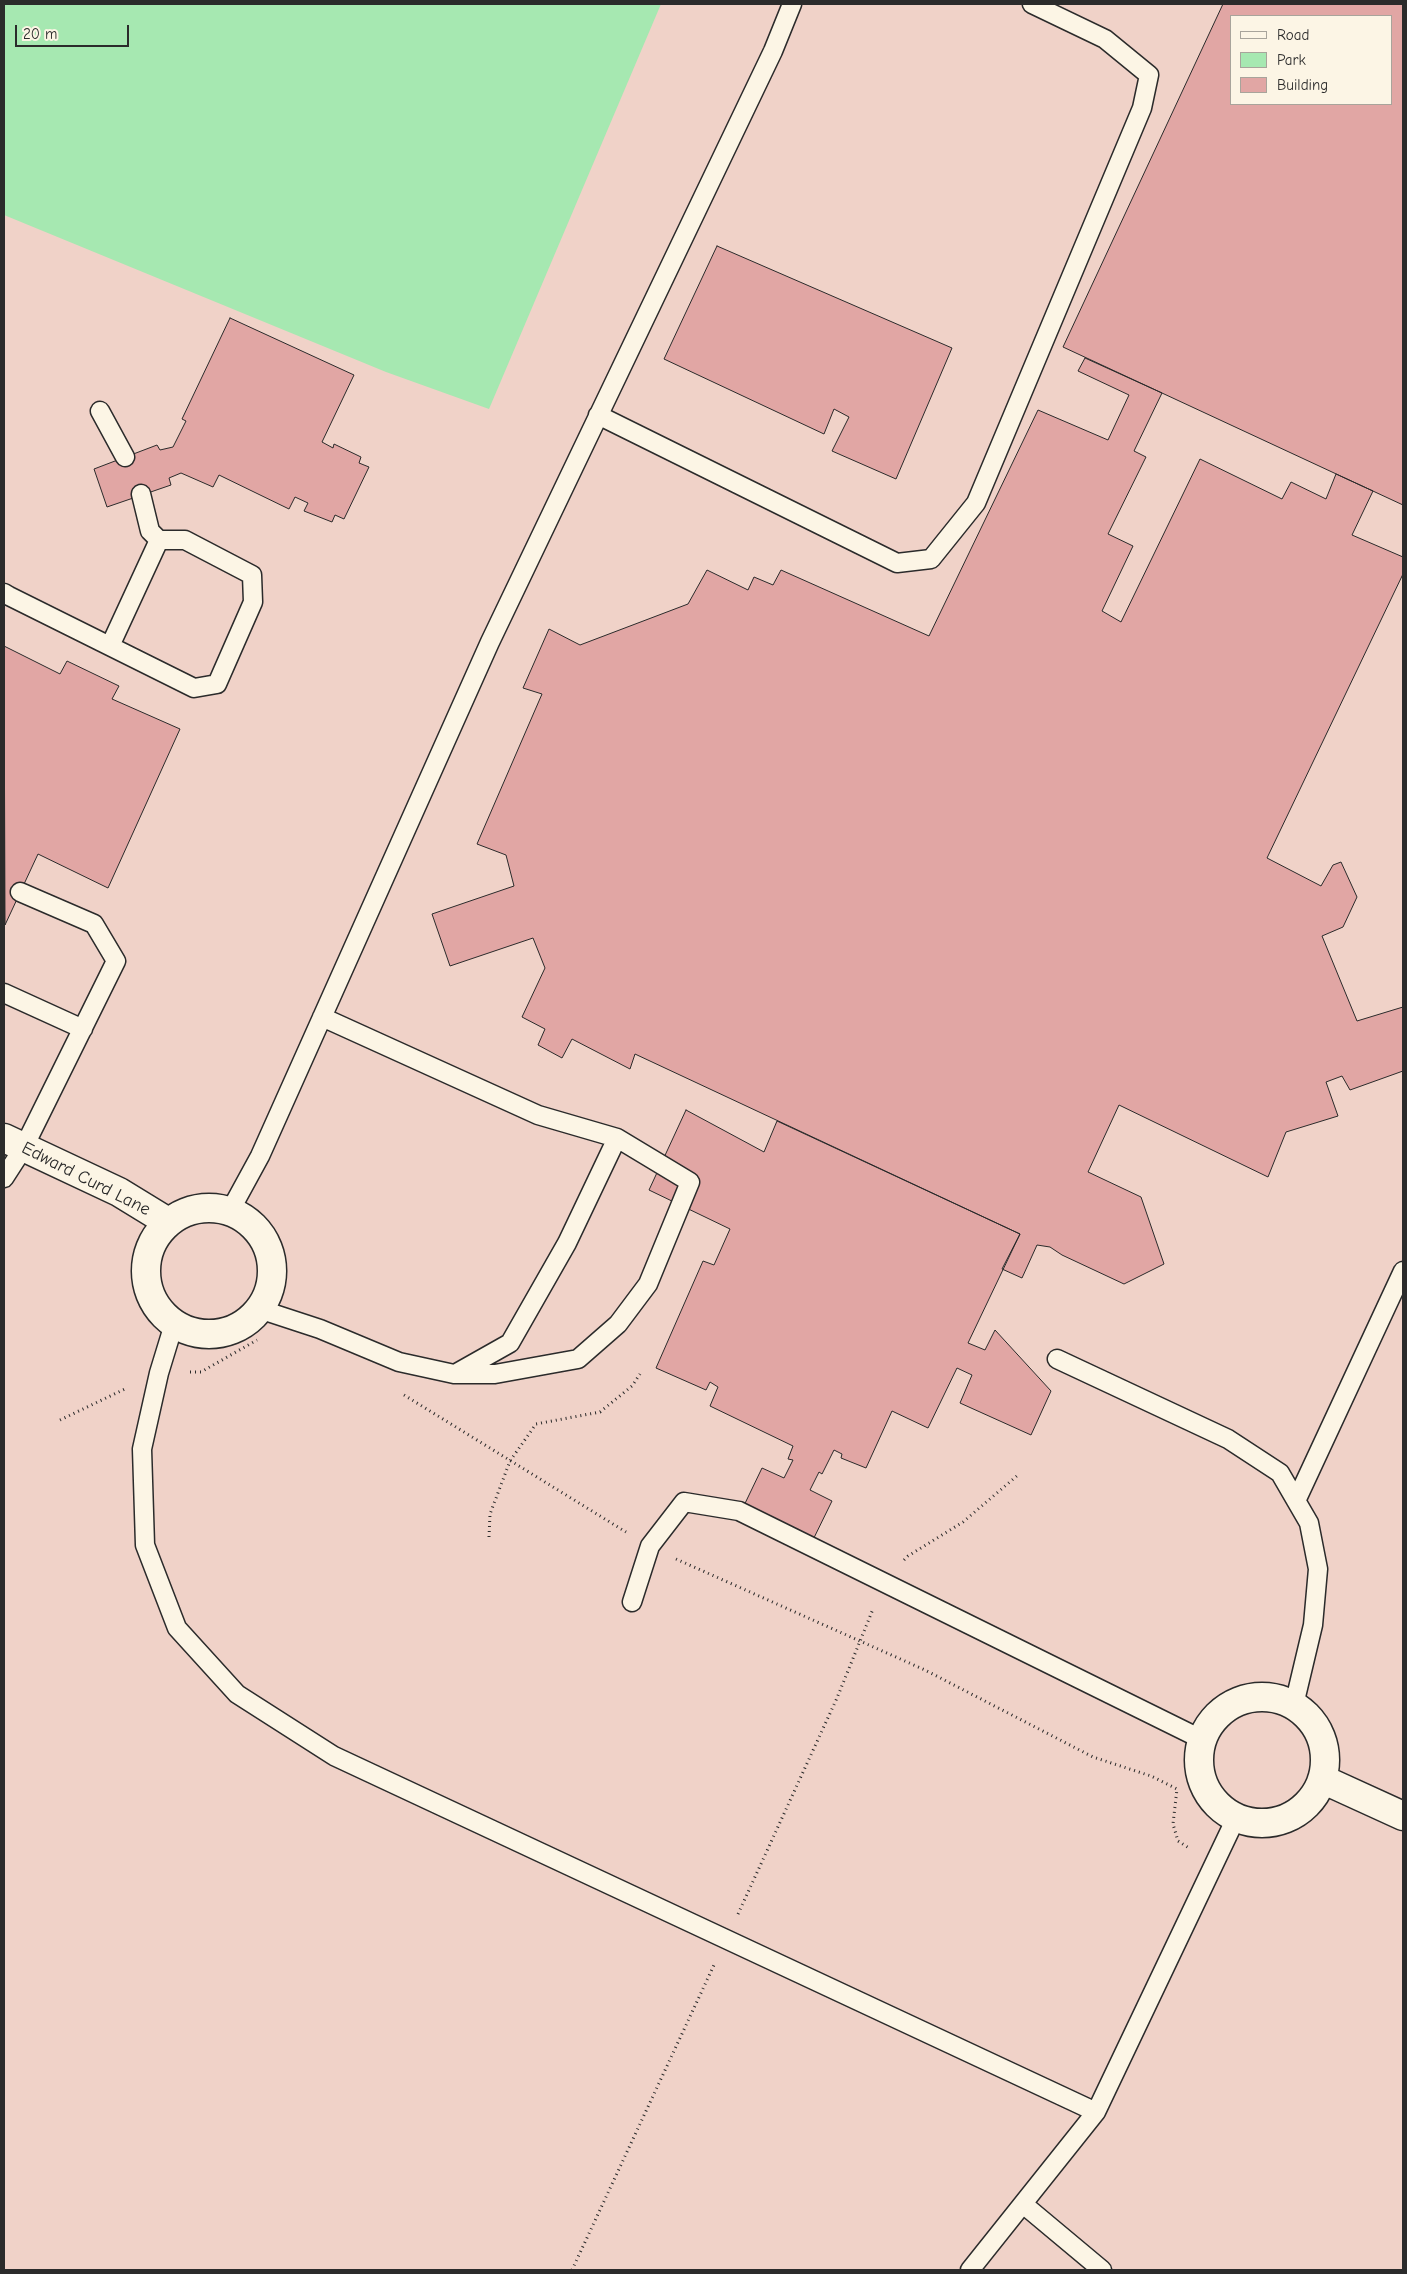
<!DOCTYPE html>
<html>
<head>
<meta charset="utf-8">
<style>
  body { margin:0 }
  #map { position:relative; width:1407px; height:2274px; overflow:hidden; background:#f7e5d8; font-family:"Comic Neue",sans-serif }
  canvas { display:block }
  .frame { position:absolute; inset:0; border:5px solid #2b2b2b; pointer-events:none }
  .legend { position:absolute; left:1230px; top:15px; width:162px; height:90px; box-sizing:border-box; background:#fcf5e5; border:1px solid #a8a49b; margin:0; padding:6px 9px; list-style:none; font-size:15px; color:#2b2b2b }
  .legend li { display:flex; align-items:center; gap:10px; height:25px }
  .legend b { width:25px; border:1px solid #a8a49b }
  .scale { position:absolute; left:15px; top:25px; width:114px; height:22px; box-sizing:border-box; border:2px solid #2b2b2b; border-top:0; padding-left:6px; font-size:15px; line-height:18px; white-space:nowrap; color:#2b2b2b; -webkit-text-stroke:4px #fcf5e5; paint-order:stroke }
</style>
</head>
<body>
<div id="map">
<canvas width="1407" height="2274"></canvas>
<div class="frame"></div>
<ul class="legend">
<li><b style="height:6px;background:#fcf5e5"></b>Road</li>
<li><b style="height:14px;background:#a6e8b1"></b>Park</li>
<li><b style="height:14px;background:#e1a6a4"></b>Building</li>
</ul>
<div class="scale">20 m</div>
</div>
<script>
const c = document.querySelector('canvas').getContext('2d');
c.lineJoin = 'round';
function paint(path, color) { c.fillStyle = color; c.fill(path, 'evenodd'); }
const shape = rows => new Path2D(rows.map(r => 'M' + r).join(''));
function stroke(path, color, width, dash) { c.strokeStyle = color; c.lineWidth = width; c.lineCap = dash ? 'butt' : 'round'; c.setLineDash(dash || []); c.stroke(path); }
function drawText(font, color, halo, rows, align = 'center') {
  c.font = font + ' "Comic Neue",sans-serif'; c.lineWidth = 5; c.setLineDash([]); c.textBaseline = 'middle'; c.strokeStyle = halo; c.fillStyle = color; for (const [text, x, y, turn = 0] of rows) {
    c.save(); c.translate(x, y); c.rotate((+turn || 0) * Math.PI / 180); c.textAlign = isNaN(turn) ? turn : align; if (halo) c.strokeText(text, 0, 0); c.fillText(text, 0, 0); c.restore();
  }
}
paint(shape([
  [600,4,1403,4,1403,2270,4,2270,4,172],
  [1231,16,1391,16,1391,104,1231,104]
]), '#f0d2c8');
paint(shape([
  [4,4,661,4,489,409,386,372,4,215]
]), '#a6e8b1');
const building = shape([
  [1223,4,1403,4,1403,505,1063,347,1223,4],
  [1231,16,1391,16,1391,104,1231,104,1231,16],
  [717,246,952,348,896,479,832,451,849,417,834,409,824,434,664,359,717,246],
  [230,318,354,375,322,442,333,448,334,444,361,457,359,463,369,467,344,519,335,515,332,522,304,511,308,503,295,497,289,509,219,475,213,487,181,473,169,478,171,485,107,507,94,469,157,445,160,450,173,447,186,421,182,419,230,318],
  [1085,358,1162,393,1134,451,1146,457,1108,534,1133,546,1102,611,1121,622,1200,459,1282,499,1291,482,1326,499,1336,474,1373,491,1352,535,1403,557,1403,574,1267,858,1321,886,1333,865,1341,862,1357,897,1343,927,1322,936,1357,1021,1403,1007,1403,1071,1350,1090,1342,1076,1326,1082,1338,1116,1286,1132,1268,1177,1119,1105,1088,1172,1141,1197,1164,1264,1124,1284,1062,1255,1050,1247,1037,1245,1022,1278,1002,1269,1020,1234,635,1054,630,1069,572,1039,562,1058,538,1045,545,1029,522,1017,545,968,533,938,450,966,432,914,514,886,506,855,477,844,542,694,523,688,549,629,580,645,688,604,707,570,748,590,754,577,773,585,781,570,929,636,1038,410,1108,440,1129,395,1078,371,1085,358],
  [4,646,60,674,67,661,119,686,112,699,180,729,108,888,38,854,5,925,4,646],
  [686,1110,764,1152,777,1121,1020,1234,968,1343,985,1350,995,1330,1051,1391,1031,1435,960,1403,972,1375,957,1368,928,1428,892,1411,866,1468,841,1458,842,1454,834,1450,822,1474,819,1472,810,1490,832,1501,808,1550,738,1518,762,1468,784,1478,793,1460,788,1459,793,1446,710,1406,718,1387,710,1382,706,1390,656,1368,703,1261,714,1265,730,1229,649,1190,686,1110]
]);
paint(building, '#e1a6a4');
stroke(building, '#2b2b2b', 1);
const service = shape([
  [100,411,125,457],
  [598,415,897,563,931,559,976,503,1142,108,1149,75,1105,39,1032,4],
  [141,494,150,531,159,540],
  [4,593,9,596,194,688,217,684,253,602,252,575,185,540,159,540,110,646],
  [4,993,83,1029],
  [4,1178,24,1147,116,961,94,924,20,892],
  [230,1211,260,1156,490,642,773,51,792,4],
  [259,1309,320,1329,399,1362,454,1374,495,1374,578,1359,618,1324,648,1284,690,1182,617,1138,538,1115,322,1017],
  [174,1324,159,1373,142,1449,145,1545,177,1628,237,1694,334,1756,1096,2112],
  [1057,1359,1228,1439,1280,1473,1309,1523,1318,1569,1313,1625,1294,1705],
  [455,1374,510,1343,567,1243,617,1138],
  [1296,1501,1403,1271],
  [632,1602,650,1546,684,1502,739,1511,1203,1740],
  [1023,2204,1102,2270],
  [970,2270,1096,2112,1236,1818]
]);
const minor = shape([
  [4,1138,119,1192,168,1222],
  '146 1271a63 63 0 1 1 126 0a63 63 0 1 1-126 0Z',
  '1199 1760a63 63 0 1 1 126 0a63 63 0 1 1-126 0Z',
  [1322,1779,1403,1816]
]);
stroke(service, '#2b2b2b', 21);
stroke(minor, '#2b2b2b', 31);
stroke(shape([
  [190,1372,201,1372,257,1340],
  [404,1395,626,1532],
  [60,1420,127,1388],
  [489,1537,490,1514,510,1461,536,1424,600,1412,632,1386,640,1374],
  [676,1559,925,1670,1093,1757,1151,1776,1177,1789,1173,1824,1178,1841,1189,1848],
  [904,1560,908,1556,963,1522,1018,1475],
  [738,1914,837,1698,873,1609],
  [572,2270,714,1965]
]), '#2b2b2b', 3, [1, 4]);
stroke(service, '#fcf5e5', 18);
stroke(minor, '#fcf5e5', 28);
drawText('18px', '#2b2b2b', '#fcf5e5', [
  ["Edward Curd Lane",86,1179,27]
]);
</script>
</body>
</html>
